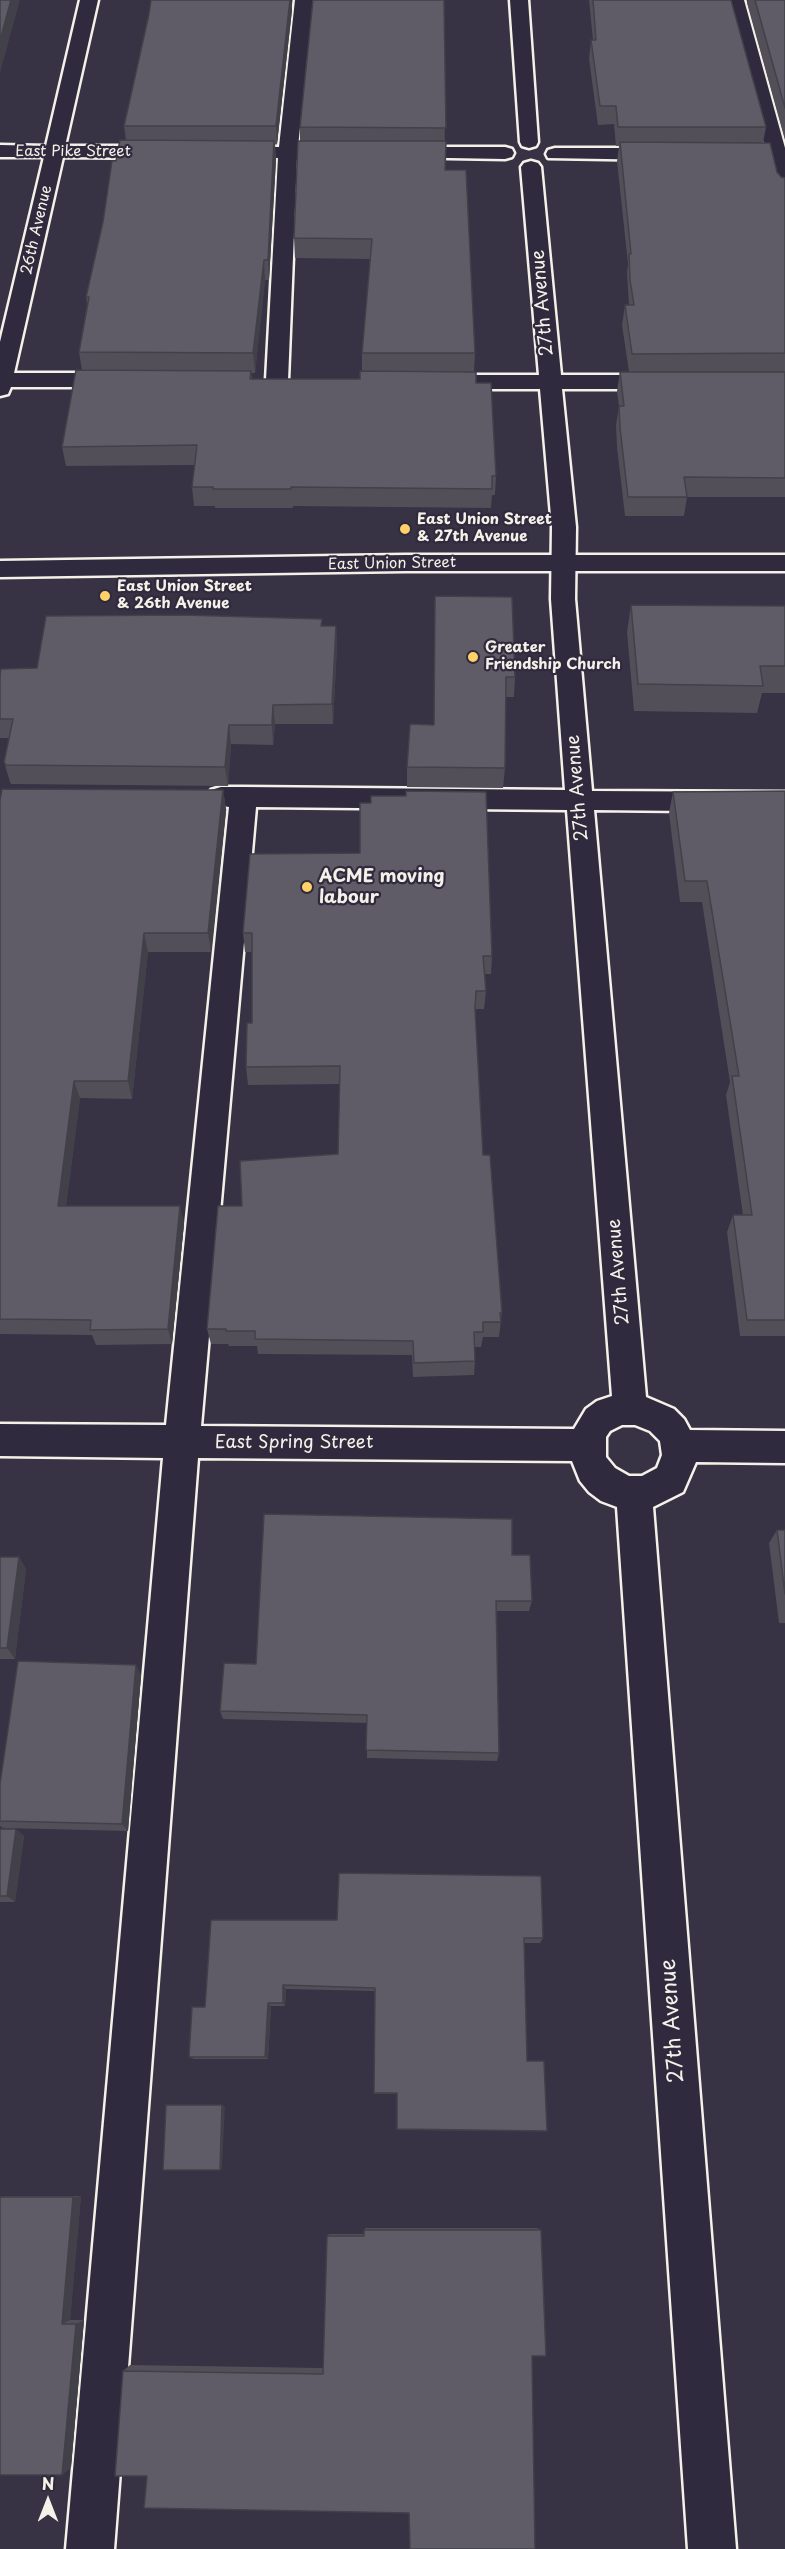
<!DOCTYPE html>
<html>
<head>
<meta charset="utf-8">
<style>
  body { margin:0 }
  #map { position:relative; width:785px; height:2549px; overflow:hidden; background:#373244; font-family:"Playpen Sans",sans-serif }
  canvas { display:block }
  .north { position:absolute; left:18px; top:2471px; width:60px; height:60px; -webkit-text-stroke:4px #2f2a3d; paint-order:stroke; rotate:0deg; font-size:16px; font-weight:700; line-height:24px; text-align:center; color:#f4f1e8 }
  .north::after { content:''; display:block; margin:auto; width:21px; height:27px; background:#f4f1e8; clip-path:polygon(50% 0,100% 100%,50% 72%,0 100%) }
</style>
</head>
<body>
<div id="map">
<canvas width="785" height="2549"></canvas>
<div class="north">N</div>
</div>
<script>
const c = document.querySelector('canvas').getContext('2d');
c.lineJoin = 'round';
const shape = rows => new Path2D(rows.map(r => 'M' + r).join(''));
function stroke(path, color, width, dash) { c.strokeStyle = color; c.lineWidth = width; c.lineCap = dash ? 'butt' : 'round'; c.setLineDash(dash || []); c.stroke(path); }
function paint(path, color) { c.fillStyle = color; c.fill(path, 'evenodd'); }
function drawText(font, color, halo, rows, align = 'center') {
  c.font = font + ' "Playpen Sans",sans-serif'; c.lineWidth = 4.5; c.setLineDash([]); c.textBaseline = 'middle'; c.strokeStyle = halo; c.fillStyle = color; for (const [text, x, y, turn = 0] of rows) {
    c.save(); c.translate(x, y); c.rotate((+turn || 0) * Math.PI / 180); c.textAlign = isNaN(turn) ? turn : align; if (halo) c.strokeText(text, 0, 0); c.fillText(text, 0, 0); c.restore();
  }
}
const minor = shape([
  [80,0,98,0,65,146,163,146,170,148,172,152,170,156,163,158,63,157,14,373,120,373,128,375,131,380,128,385,120,387,11,387,8,394,0,396,0,342,44,157,0,157,0,145,46,146,80,0],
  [295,0,313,0,298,147,343,147,350,149,352,153,350,157,343,159,297,158,288,380,285,385,277,387,269,385,266,380,278,158,230,158,223,156,221,152,223,148,230,146,279,147,295,0],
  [510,0,528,0,538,142,536,146,529,148,522,146,520,142,510,0],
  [726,0,744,0,785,148,785,196,778,194,775,190,768,160,727,160,720,158,718,154,720,150,727,148,765,148,726,0],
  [401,147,505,147,512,149,514,153,512,157,505,159,394,157,392,153,394,149,401,147],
  [555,148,664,148,671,150,673,154,671,158,664,160,548,158,546,154,548,150,555,148],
  [531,161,538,163,541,167,561,375,663,375,671,377,674,382,671,387,663,389,562,389,576,527,575,599,592,791,785,792,785,812,594,810,646,1397,674,1409,684,1419,690,1430,785,1431,785,1463,696,1462,683,1492,653,1507,736,2549,688,2549,617,1507,601,1501,589,1492,580,1481,572,1461,198,1458,114,2549,66,2549,163,1458,0,1456,0,1424,166,1425,229,807,211,804,207,797,211,790,221,787,243,787,565,790,551,599,552,527,540,389,430,389,422,387,419,382,422,377,430,375,539,375,521,167,524,163,531,161],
  [256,807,567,810,612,1396,597,1401,586,1409,574,1429,201,1426,256,807],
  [622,1425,635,1425,650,1431,660,1441,662,1455,657,1468,642,1476,629,1476,615,1468,606,1457,606,1437,610,1431,622,1425]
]);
const major = shape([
  [405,555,785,555,785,571,405,571,0,577,0,561,405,555]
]);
stroke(minor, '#f4f1e8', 5);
stroke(major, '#f4f1e8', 5);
paint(minor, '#2f2a3d');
paint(major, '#2f2a3d');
paint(shape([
  [151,0,291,0,292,10,277,144,275,144,276,160,269,280,265,280,255,373,251,373,252,379,360,379,362,371,362,353,370,259,295,258,294,238,300,141,300,127,313,0,450,0,444,0,445,170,475,353,474,372,476,383,496,476,495,495,492,495,491,508,293,506,293,508,215,508,215,506,194,506,192,487,195,465,66,466,62,447,82,370,79,352,87,304,86,297,116,161,126,140,124,126,149,14],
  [589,0,731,0,766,127,763,143,777,172,781,177,785,178,785,497,687,497,684,516,625,516,617,447,616,425,619,406,617,391,620,372,629,372,622,325,625,305,629,305,627,273,628,264,617,161,619,146,616,146,614,124,598,125,589,59,591,40,593,40],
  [748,0,785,0,785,140,747,3],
  [435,596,515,677,514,697,506,697,505,768,503,788,407,787,407,767,434,725],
  [631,605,785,606,785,693,762,693,757,713,634,711,627,632],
  [322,626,336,626,337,646,333,724,275,724,273,745,231,744,228,786,11,784,10,782,4,762,9,738,0,738,0,676,37,668],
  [223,790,226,809,211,952,148,952,132,1099,80,1098,66,1206,184,1223,172,1344,96,1345,92,1335,0,1334,0,800],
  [785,791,785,1336,740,1336,727,1232,733,1215,743,1215,726,1095,730,1082,702,902,680,902,669,813,673,792],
  [250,854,492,956,491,974,485,974,486,991,484,1009,475,1009,483,1155,502,1312,499,1337,483,1337,481,1347,474,1347,475,1361,474,1375,413,1377,412,1355,258,1354,257,1346,229,1346,228,1344,211,1344,207,1329,242,1206,338,1154,340,1084,248,1085,246,1067,252,1023,252,952,245,952,243,933],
  [777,1530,785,1530,785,1623,779,1623,769,1543],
  [512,1555,532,1601,529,1611,497,1611,499,1753,497,1761,367,1758,367,1723,223,1719,220,1711,256,1664],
  [0,1557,19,1557,26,1569,15,1659,0,1659],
  [141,1675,128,1831,3,1828,0,1826,0,1784],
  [0,1829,16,1829,24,1836,15,1902,0,1902],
  [211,1920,543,1938,540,1943,524,1943,527,2061,547,2131,397,2130,397,2094,374,2094,374,2093,375,1991,286,1989,285,2006,271,2006,268,2059,194,2059,189,2057,205,2007],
  [7,2196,81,2196,70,2320,84,2320,71,2467,62,2475,0,2197],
  [365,2228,537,2228,541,2230,532,2356,409,2513,147,2476,123,2371,130,2365,323,2368,327,2236,329,2234,364,2234]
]), '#524f59');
paint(shape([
  [11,0,20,0,0,73,0,40],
  [290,0,291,0,292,10,277,144,276,126],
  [274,141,276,160,269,280,268,260],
  [264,260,265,280,255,373,253,353],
  [336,626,337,646,333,724,332,704],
  [273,705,275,724,273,745,272,725],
  [229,725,231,744,228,786,225,767],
  [223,790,226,809,211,952,208,933],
  [144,933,148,952,132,1099,128,1081],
  [74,1081,80,1098,64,1223,58,1206],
  [180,1206,184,1223,172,1344,168,1329],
  [19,1557,26,1569,15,1659,7,1648],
  [136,1665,141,1675,128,1831,122,1824],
  [16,1829,24,1836,15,1902,7,1896],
  [283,1985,286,1989,285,2006,283,2003],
  [268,2003,271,2006,268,2059,265,2057],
  [222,2105,225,2106,222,2169,220,2170],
  [81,2196,70,2320,62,2324,73,2197],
  [84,2320,71,2467,62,2475,76,2324]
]), '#424048');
const building = shape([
  [0,0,11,0,0,40,0,0],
  [151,0,290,0,276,126,124,126,149,14,151,0],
  [313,0,444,0,446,128,300,127,313,0],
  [593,0,731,0,766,127,618,127,616,106,600,106,591,40,596,40,593,0],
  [755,0,785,0,785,108,755,0],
  [120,140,274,141,268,260,264,260,253,353,79,352,89,297,86,297,103,222,112,161,116,161,120,140],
  [298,141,446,141,445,170,466,170,475,353,362,353,372,239,294,238,298,141],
  [620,142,770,143,777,172,781,177,785,178,785,353,632,354,625,305,634,305,630,280,629,254,631,254,620,142],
  [76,370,251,371,250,379,360,379,360,371,476,372,476,383,491,383,496,476,492,476,492,489,291,487,291,489,213,489,213,487,192,487,197,445,62,447,76,370],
  [620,372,785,372,785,478,684,477,687,497,628,497,620,428,619,406,624,406,620,372],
  [435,596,512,597,515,677,506,677,505,768,407,767,410,724,434,725,435,596],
  [631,605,785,606,785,666,760,666,763,686,638,684,631,605],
  [184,615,322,619,321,626,336,626,332,704,273,705,272,725,229,725,225,767,6,765,4,762,13,719,0,719,0,676,1,669,37,668,46,616,184,615],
  [2,789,223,790,208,933,144,933,128,1081,74,1081,58,1206,180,1206,168,1329,90,1330,91,1320,0,1319,0,800,2,789],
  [406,791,486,792,492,956,483,956,486,991,476,991,475,1008,483,1155,490,1155,502,1312,500,1313,501,1322,483,1322,483,1332,474,1332,475,1361,414,1363,413,1341,255,1339,255,1331,226,1331,226,1329,207,1329,218,1206,242,1206,240,1161,338,1154,340,1066,246,1067,247,1023,252,1023,252,933,243,933,250,854,360,853,360,803,371,803,371,796,406,796,406,791],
  [785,791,785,1320,747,1320,733,1215,752,1215,732,1076,739,1076,707,881,685,881,673,792,785,791],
  [264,1514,512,1519,512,1555,530,1555,532,1601,496,1601,499,1753,366,1750,367,1715,220,1711,224,1663,256,1664,264,1514],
  [777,1530,785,1530,785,1594,777,1530],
  [0,1557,19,1557,7,1648,0,1648,0,1557],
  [18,1661,136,1665,122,1824,0,1821,0,1784,18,1661],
  [0,1829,16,1829,7,1896,0,1896,0,1829],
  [339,1873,541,1876,543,1938,524,1938,527,2061,544,2061,547,2131,397,2129,397,2093,374,2093,375,1988,283,1985,283,2003,268,2003,265,2057,189,2057,192,2007,205,2007,211,1920,337,1920,339,1873],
  [166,2105,222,2105,220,2170,163,2170,166,2105],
  [0,2197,73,2197,62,2324,76,2324,62,2475,0,2475,0,2197],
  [364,2230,541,2230,546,2356,532,2356,535,2549,410,2549,409,2513,144,2508,147,2476,115,2476,123,2371,323,2374,327,2236,364,2236,364,2230]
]);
paint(building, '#5f5c67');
stroke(building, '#424048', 1.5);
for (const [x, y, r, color] of [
  [405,529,6,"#ffd166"],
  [105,596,6,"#ffd166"],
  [473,657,6,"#ffd166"],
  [307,887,6,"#ffd166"]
]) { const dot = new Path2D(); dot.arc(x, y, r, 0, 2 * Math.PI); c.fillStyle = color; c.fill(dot); stroke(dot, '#2f2a3d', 2); }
drawText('15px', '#f4f1e8', '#2f2a3d', [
  ["East Pike Street",73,152],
  ["26th Avenue",37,230,-77],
  ["East Union Street",392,564,-1]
]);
drawText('bold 15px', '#f4f1e8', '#2f2a3d', [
  ["East Union Street",417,520],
  ["& 27th Avenue",417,537],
  ["East Union Street",117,587],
  ["& 26th Avenue",117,604],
  ["Greater",485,648],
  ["Friendship Church",485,665]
], 'left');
drawText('18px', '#f4f1e8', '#2f2a3d', [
  ["27th Avenue",543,303,-95],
  ["27th Avenue",578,788,-95],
  ["27th Avenue",619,1272,-95],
  ["East Spring Street",294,1443]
]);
drawText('bold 18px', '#f4f1e8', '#2f2a3d', [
  ["ACME moving",319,877],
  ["labour",319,898]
], 'left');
drawText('21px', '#f4f1e8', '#2f2a3d', [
  ["27th Avenue",673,2021,-94]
]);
</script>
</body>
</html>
